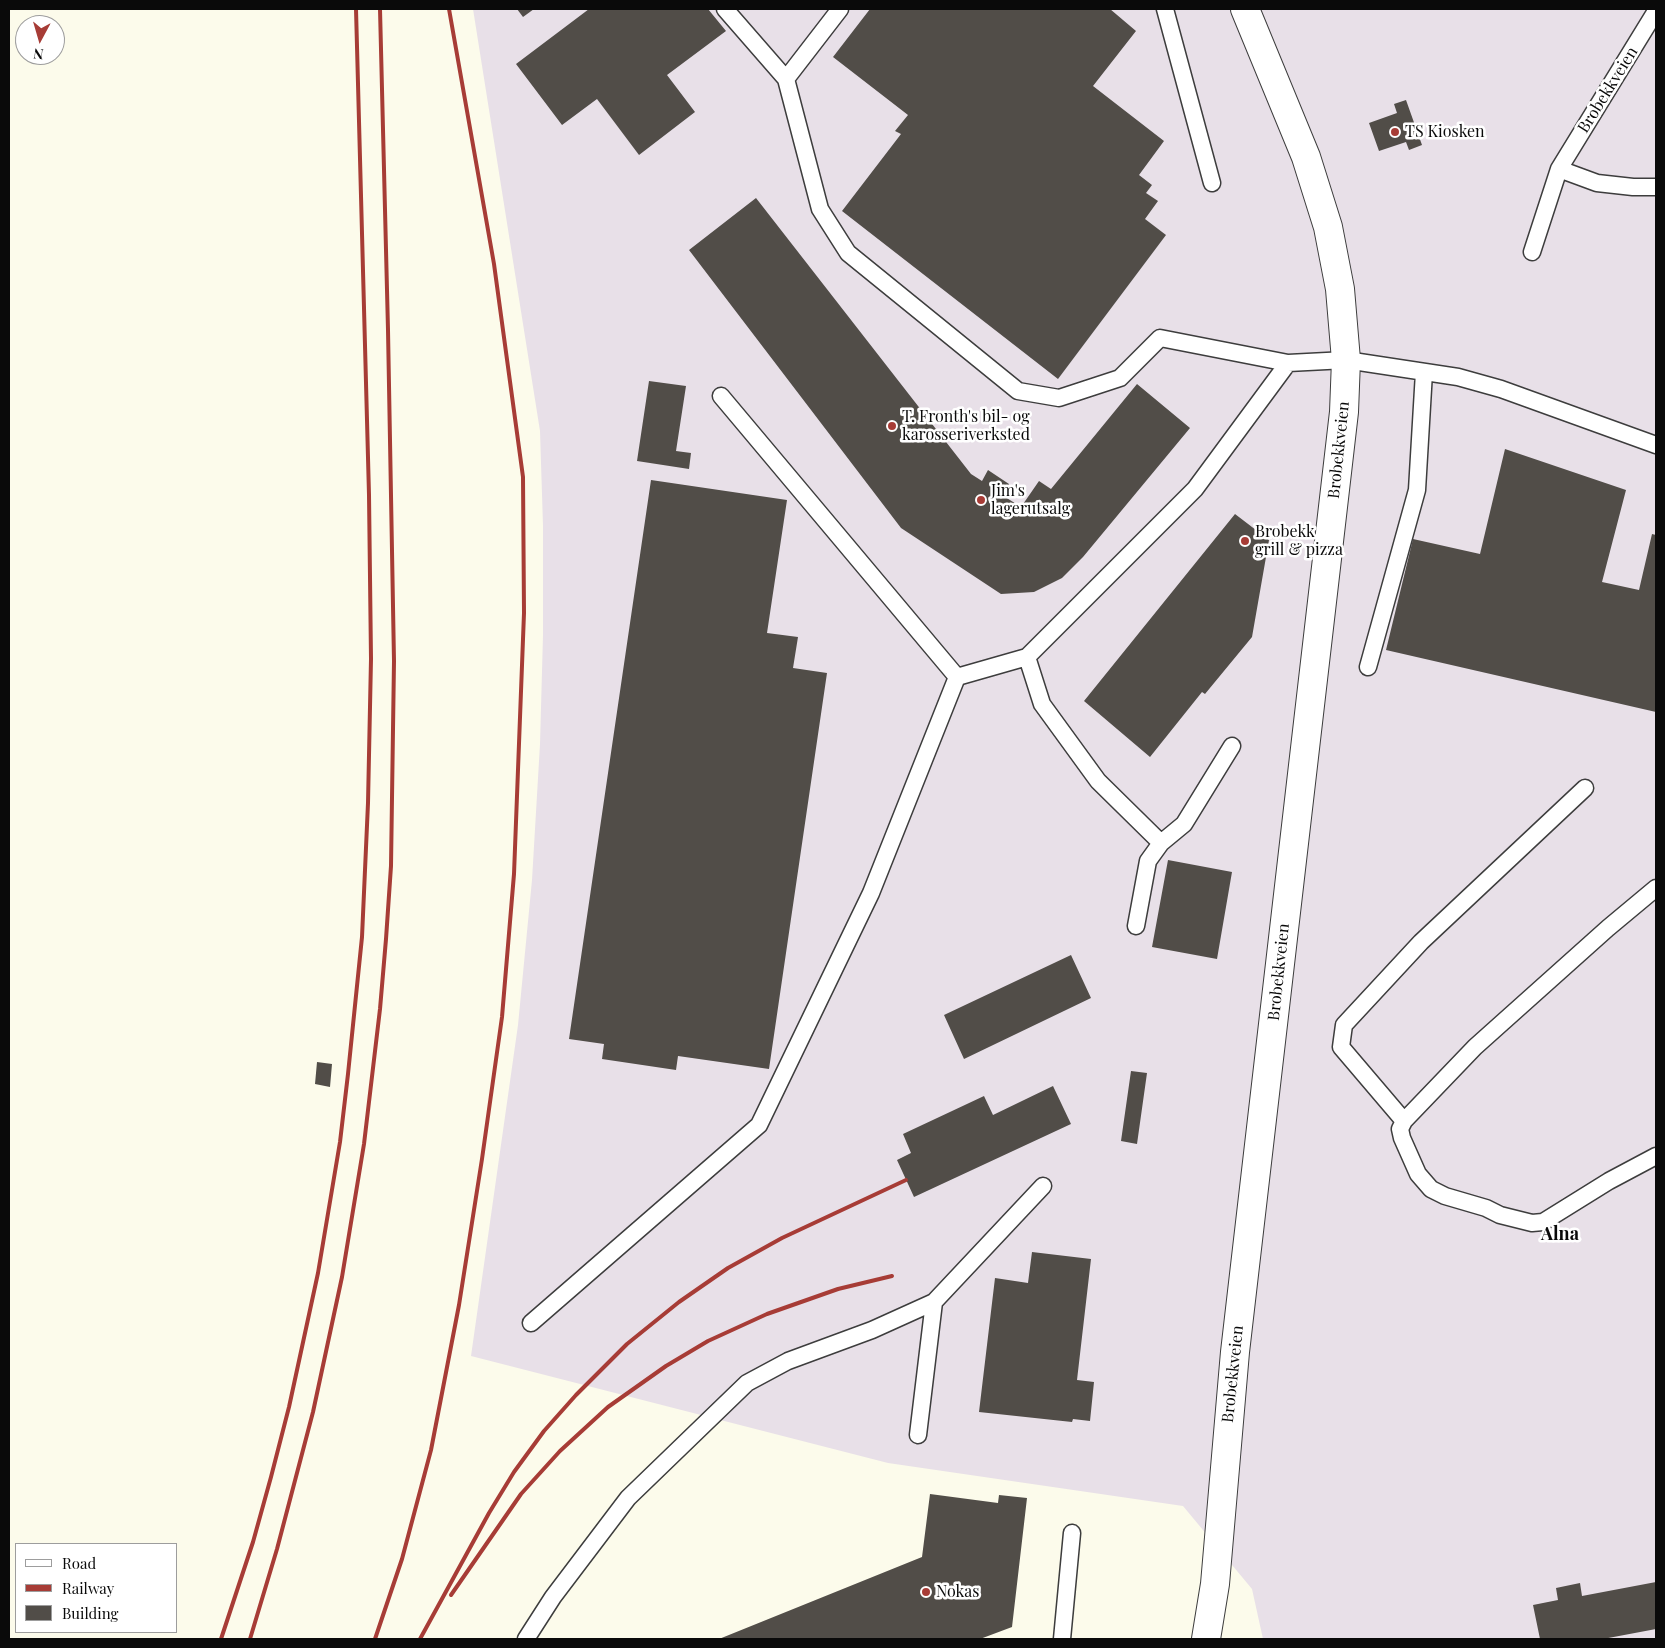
<!DOCTYPE html>
<html>
<head>
<meta charset="utf-8">
<style>
  body { margin:0 }
  #map { position:relative; width:1665px; height:1648px; overflow:hidden; background:#fcfbeb; font-family:"Playfair Display",serif }
  canvas { display:block }
  .frame { position:absolute; inset:0; border:10px solid #0a0a0a; pointer-events:none }
  .legend { position:absolute; left:15px; top:1543px; width:162px; height:90px; box-sizing:border-box; background:#fff; border:1px solid #9d9d9d; margin:0; padding:6px 9px; list-style:none; font-size:15px; color:#0a0a0a }
  .legend li { display:flex; align-items:center; gap:10px; height:25px }
  .legend b { width:25px; border:1px solid #9d9d9d }
  .north { position:absolute; left:15px; top:15px; width:50px; height:50px; box-sizing:border-box; background:#fff; border:1px solid #9d9d9d; border-radius:50%; rotate:186deg; font-size:14px; font-weight:700; line-height:20px; text-align:center; color:#0a0a0a }
  .north::after { content:''; display:block; margin:auto; width:18px; height:22px; background:#a73c36; clip-path:polygon(50% 0,100% 100%,50% 72%,0 100%) }
</style>
</head>
<body>
<div id="map">
<canvas width="1665" height="1648"></canvas>
<div class="frame"></div>
<ul class="legend">
<li><b style="height:6px;background:#fff"></b>Road</li>
<li><b style="height:6px;background:#a73c36"></b>Railway</li>
<li><b style="height:14px;background:#514d48"></b>Building</li>
</ul>
<div class="north">N</div>
</div>
<script>
const c = document.querySelector('canvas').getContext('2d');
c.lineJoin = 'round';
function paint(path, color) { c.fillStyle = color; c.fill(path, 'evenodd'); }
const shape = rows => new Path2D(rows.map(r => 'M' + r).join(''));
function stroke(path, color, width, dash) { c.strokeStyle = color; c.lineWidth = width; c.lineCap = dash ? 'butt' : 'round'; c.setLineDash(dash || []); c.stroke(path); }
function drawText(font, color, halo, rows, align = 'center') {
  c.font = font + ' "Playfair Display",serif'; c.lineWidth = 5; c.setLineDash([]); c.textBaseline = 'middle'; c.strokeStyle = halo; c.fillStyle = color; for (const [text, x, y, turn = 0] of rows) {
    c.save(); c.translate(x, y); c.rotate((+turn || 0) * Math.PI / 180); c.textAlign = isNaN(turn) ? turn : align; if (halo) c.strokeText(text, 0, 0); c.fillText(text, 0, 0); c.restore();
  }
}
paint(shape([
  [473,9,1656,9,1656,1639,1263,1639,1252,1589,1183,1506,888,1463,471,1356,518,1025,532,880,540,744,543,635,543,526,540,431]
]), '#e8e0e8');
paint(shape([
  [517,9,534,9,523,17],
  [589,9,708,9,726,31,667,75,695,112,639,155,597,99,562,125,516,64],
  [870,9,1110,9,1136,31,1093,86,1164,141,1139,175,1152,185,1146,193,1158,201,1145,219,1166,235,1058,379,842,211,901,134,895,131,908,115,833,57],
  [1406,100,1422,145,1409,150,1406,142,1379,151,1369,123,1397,113,1394,104],
  [756,198,971,474,982,481,988,470,1009,484,1002,495,1021,507,1039,481,1051,489,1137,384,1190,428,1083,557,1062,578,1034,592,1001,594,901,528,689,250],
  [649,381,686,386,676,451,691,453,689,469,637,461],
  [1505,449,1626,490,1602,582,1639,590,1652,534,1656,535,1656,712,1386,650,1413,539,1480,554],
  [651,480,787,500,767,633,798,637,793,668,827,673,769,1069,678,1056,676,1070,602,1059,604,1044,569,1039],
  [1235,514,1269,540,1252,637,1205,694,1202,692,1150,757,1084,701],
  [1168,860,1232,872,1217,959,1152,947],
  [1071,955,1091,998,964,1059,944,1015],
  [317,1062,332,1064,330,1087,315,1084],
  [1131,1071,1147,1073,1137,1144,1121,1141],
  [1053,1086,1071,1124,914,1197,897,1160,911,1153,903,1134,984,1096,993,1115],
  [1032,1252,1091,1259,1077,1380,1094,1382,1090,1421,1073,1419,1072,1422,979,1412,995,1278,1028,1283],
  [930,1494,998,1503,999,1495,1027,1498,1012,1627,980,1639,719,1639,922,1557],
  [1656,1582,1656,1629,1603,1639,1540,1639,1533,1605,1558,1600,1556,1588,1580,1583,1582,1596]
]), '#514d48');
const service = shape([
  [725,9,786,79,820,209,848,253,1018,391,1059,398,1120,378,1160,338,1288,363,1346,360,1458,377,1501,389,1656,445],
  [1165,9,1212,183],
  [786,79,840,9],
  [1559,169,1597,183,1633,187,1656,187],
  [1532,252,1559,169,1656,11],
  [721,396,957,677],
  [1027,657,1042,704,1098,781,1161,843],
  [1368,667,1417,490,1424,372],
  [1656,888,1608,928,1475,1047,1404,1121,1400,1129,1402,1138,1418,1174,1431,1189,1445,1196,1486,1208,1500,1215,1532,1223,1543,1222,1609,1181,1656,1156],
  [1136,926,1148,861,1161,843,1184,824,1232,746],
  [1404,1121,1341,1047,1344,1025,1421,942,1585,788],
  [531,1323,759,1125,871,893,957,677,1027,657,1195,489,1288,363],
  [918,1435,934,1302],
  [526,1639,553,1597,628,1498,747,1383,788,1361,872,1330,934,1302,1043,1186],
  [1062,1639,1072,1533]
]);
const tertiary = shape([
  [1206,1639,1215,1584,1235,1352,1344,412,1346,360,1340,289,1328,227,1306,157,1245,9]
]);
stroke(service, '#3d3d3d', 19);
stroke(tertiary, '#3d3d3d', 30);
stroke(service, '#fff', 16);
stroke(tertiary, '#fff', 28);
stroke(shape([
  [451,1595,521,1494,560,1451,608,1407,666,1366,708,1341,767,1314,838,1289,892,1276],
  [221,1639,253,1542,271,1477,289,1407,318,1273,340,1142,348,1074,362,937,368,803,371,659,369,495,356,9],
  [250,1639,277,1549,313,1412,342,1277,364,1144,380,1009,386,939,391,866,394,661,388,330,380,9],
  [375,1639,402,1559,431,1450,459,1305,482,1159,502,1017,514,874,524,613,523,477,494,264,449,9],
  [420,1639,489,1513,514,1472,544,1431,576,1395,627,1344,679,1302,728,1268,782,1238,906,1180]
]), '#a73c36', 4);
for (const [x, y, r, color] of [
  [1395,132,5,"#a73c36"],
  [892,426,5,"#a73c36"],
  [981,500,5,"#a73c36"],
  [1245,541,5,"#a73c36"],
  [926,1592,5,"#a73c36"]
]) { const dot = new Path2D(); dot.arc(x, y, r, 0, 2 * Math.PI); c.fillStyle = color; c.fill(dot); stroke(dot, '#fff', 2); }
drawText('16px', '#0a0a0a', '#fff', [
  ["Brobekkveien",1608,90,-58],
  ["Brobekkveien",1339,450,-84],
  ["Brobekkveien",1279,972,-84],
  ["Brobekkveien",1233,1374,-84]
]);
drawText('16px', '#0a0a0a', '#fff', [
  ["TS Kiosken",1405,132],
  ["T. Fronth's bil- og",902,417],
  ["karosseriverksted",902,435],
  ["Jim's",991,491],
  ["lagerutsalg",991,509],
  ["Brobekk",1255,532],
  ["grill & pizza",1255,550],
  ["Nokas",936,1592]
], 'left');
drawText('bold 18px', '#0a0a0a', '#fff', [
  ["Alna",1560,1234]
]);
</script>
</body>
</html>
